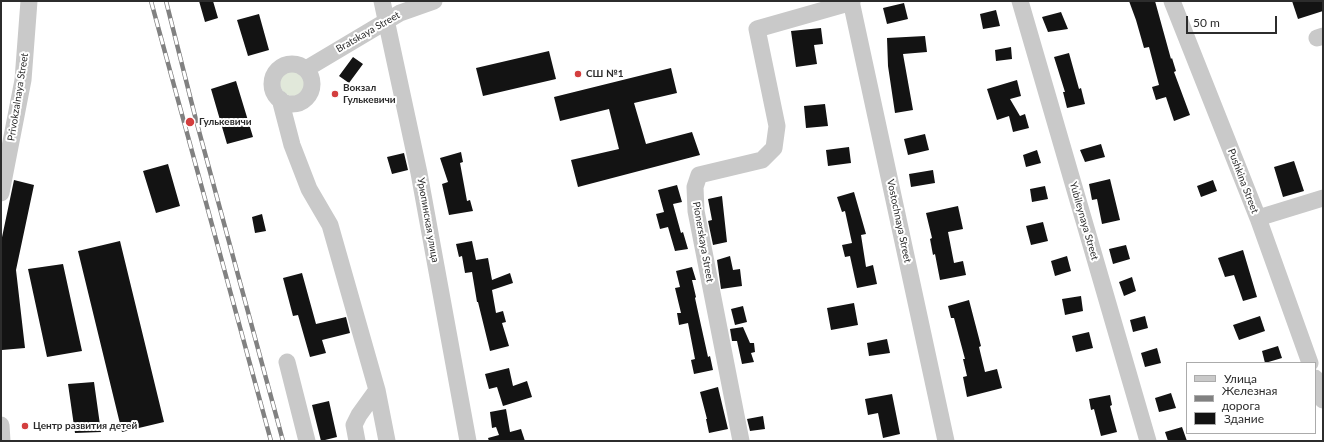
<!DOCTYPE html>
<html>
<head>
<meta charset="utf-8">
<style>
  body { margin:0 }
  #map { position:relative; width:1324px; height:442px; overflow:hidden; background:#fff; font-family:Lato,sans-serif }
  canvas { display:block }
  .frame { position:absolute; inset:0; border:2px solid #2c2c2c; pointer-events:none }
  .legend { position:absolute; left:1186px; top:362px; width:130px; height:72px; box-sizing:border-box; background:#fff; border:1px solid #ababab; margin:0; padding:5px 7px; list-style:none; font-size:12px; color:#2c2c2c }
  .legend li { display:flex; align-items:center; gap:8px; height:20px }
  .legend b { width:20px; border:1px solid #ababab }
  .scale { position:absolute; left:1186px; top:16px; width:91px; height:18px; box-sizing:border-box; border:2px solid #2c2c2c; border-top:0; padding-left:5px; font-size:12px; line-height:14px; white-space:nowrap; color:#2c2c2c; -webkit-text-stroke:3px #fff; paint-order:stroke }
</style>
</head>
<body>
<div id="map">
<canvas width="1324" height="442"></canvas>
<div class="frame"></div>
<ul class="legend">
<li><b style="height:5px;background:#c9c9c9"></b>Улица</li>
<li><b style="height:5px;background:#818181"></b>Железная дорога</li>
<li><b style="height:11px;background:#131313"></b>Здание</li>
</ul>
<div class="scale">50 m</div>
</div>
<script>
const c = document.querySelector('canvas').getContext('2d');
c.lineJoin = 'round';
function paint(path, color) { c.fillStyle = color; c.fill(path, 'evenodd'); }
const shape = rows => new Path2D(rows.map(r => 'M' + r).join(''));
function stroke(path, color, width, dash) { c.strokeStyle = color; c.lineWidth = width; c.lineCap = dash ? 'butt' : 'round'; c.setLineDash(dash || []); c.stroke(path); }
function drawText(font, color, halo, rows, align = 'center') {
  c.font = font + ' Lato,sans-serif'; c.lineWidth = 4; c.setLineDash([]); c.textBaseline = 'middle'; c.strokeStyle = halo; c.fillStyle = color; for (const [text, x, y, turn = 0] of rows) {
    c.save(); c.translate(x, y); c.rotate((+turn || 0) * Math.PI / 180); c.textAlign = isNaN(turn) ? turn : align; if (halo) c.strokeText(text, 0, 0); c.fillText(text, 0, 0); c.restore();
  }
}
paint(shape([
  '280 83a13 13 0 1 1 26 0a13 13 0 1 1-26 0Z'
]), '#e1e8da');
paint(shape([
  [199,1,213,1,218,18,205,22],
  [1129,1,1155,1,1171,59,1172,58,1176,71,1174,72,1190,115,1174,121,1166,97,1156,100,1152,87,1159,85,1149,47,1144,48,1136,20],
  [1292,1,1323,1,1323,11,1298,19],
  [904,3,908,19,887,24,883,8],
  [996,10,1000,26,983,29,980,14],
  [1061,12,1068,29,1048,32,1042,17],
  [259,14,269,50,248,56,237,20],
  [821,28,823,44,814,45,817,64,796,67,791,31],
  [925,36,927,52,903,54,913,110,895,113,888,66,887,38],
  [1011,47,1012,59,996,61,995,50],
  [549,51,556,79,483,96,476,68],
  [1069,53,1079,89,1081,88,1085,104,1067,108,1063,92,1065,92,1054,57],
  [353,57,363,64,349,83,339,76],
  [671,68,677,93,634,103,646,144,692,132,700,155,578,187,571,160,619,149,609,109,560,121,554,97],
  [1017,80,1021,96,1010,99,1020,116,1025,114,1029,128,1013,132,1009,116,997,120,987,89],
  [236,81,253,137,227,144,211,89],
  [825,104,828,126,806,128,804,106],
  [925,134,929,150,908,155,904,139],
  [1101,144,1105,157,1085,162,1080,150],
  [849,147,851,163,828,166,826,150],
  [1037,150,1041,163,1026,167,1023,155],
  [461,152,463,162,460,163,467,201,470,200,473,211,449,215,442,184,448,182,440,158],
  [404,153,408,170,392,174,387,157],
  [1294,161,1304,191,1283,197,1274,167],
  [168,164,180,206,156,213,143,171],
  [933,170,935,183,911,187,909,174],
  [1110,179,1120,220,1102,224,1097,199,1092,200,1089,184],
  [14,180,34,185,16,270,25,348,2,350,1,242],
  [1213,180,1217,191,1201,197,1197,186],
  [677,185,682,202,673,204,681,233,683,232,688,249,675,251,668,227,660,229,656,214,664,212,658,190],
  [1045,186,1048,199,1032,202,1030,189],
  [854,192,866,234,861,235,866,267,873,265,877,284,857,288,850,256,845,257,842,245,852,243,845,211,842,212,837,197],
  [722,196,727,242,713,245,708,221,712,220,708,199],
  [958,206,963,229,948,232,954,263,963,261,966,275,940,280,935,254,933,255,930,239,932,238,926,213],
  [262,214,266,231,255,233,252,217],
  [1043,222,1048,241,1031,245,1026,226],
  [120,241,164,422,122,432,78,251],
  [472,241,476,260,488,258,492,280,510,273,513,283,492,290,496,313,503,311,506,322,502,323,509,346,490,351,478,302,477,302,472,272,465,273,462,256,459,257,456,244],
  [1126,245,1130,259,1113,264,1109,249],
  [1243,250,1257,297,1243,301,1234,275,1225,277,1218,258],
  [730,256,733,270,740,269,742,286,721,289,717,260],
  [1067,256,1071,271,1055,276,1051,261],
  [63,264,82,351,47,357,28,269],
  [692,267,696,280,692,280,696,297,695,298,708,357,710,356,713,370,694,374,691,360,695,359,688,323,679,325,677,313,681,313,675,288,680,287,676,271],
  [302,273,316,324,346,317,350,333,322,340,326,353,310,357,298,315,293,316,283,278],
  [1132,277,1136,291,1124,296,1119,282],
  [1081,296,1083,311,1065,315,1062,299],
  [969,300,981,346,979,347,985,372,997,369,1002,388,967,397,963,377,967,376,963,359,965,359,954,318,951,318,948,306],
  [854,303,858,325,831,330,827,308],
  [743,306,747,322,735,325,731,309],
  [1145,316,1148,328,1133,332,1130,320],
  [1260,316,1265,331,1239,340,1233,325],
  [743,327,750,343,754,343,755,352,751,353,754,362,742,364,737,341,732,341,730,329],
  [1089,332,1093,348,1076,352,1072,336],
  [887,339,890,353,869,356,867,343],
  [1278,346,1282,358,1265,363,1262,351],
  [1157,348,1161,363,1145,367,1141,353],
  [509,368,513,386,527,381,532,397,503,406,497,387,489,389,485,374],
  [94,382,101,432,75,433,68,384],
  [718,387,728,429,709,433,706,419,707,419,700,392],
  [1171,393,1176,408,1159,412,1155,398],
  [892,394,900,434,883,438,878,413,868,415,865,399],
  [1110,395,1112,405,1110,406,1117,432,1101,436,1094,409,1091,410,1089,399],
  [329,401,337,437,321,441,312,405],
  [506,409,510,432,521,429,525,441,489,441,488,438,499,435,496,427,492,428,490,412],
  [763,416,765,429,750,431,747,419],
  [1182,427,1187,441,1168,441,1165,432]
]), '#131313');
stroke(shape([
  [382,1,419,173,468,441],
  [851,1,946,441],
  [1020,1,1148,441],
  [1172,1,1258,218,1310,363],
  [1317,38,1323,36],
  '272 84a20 20 0 1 1 40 0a20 20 0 1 1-40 0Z',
  [306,69,400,13,434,1],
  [280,99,292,145,309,189,330,225,377,390,387,441],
  [1,193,23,80,29,1],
  [1258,218,1323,198],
  [287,362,307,441],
  [1315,378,1323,400],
  [1,425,2,441],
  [357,441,354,425,359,415,377,390],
  [741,441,696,211,695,187,699,175,762,160,774,148,777,126,757,29,852,2]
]), '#c9c9c9', 17);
const rail = shape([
  [151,1,271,441],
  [166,1,196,120,283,441]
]);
stroke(rail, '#818181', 4.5);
stroke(rail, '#fff', 3, [9]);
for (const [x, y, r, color] of [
  [578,74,4,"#d33e3e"],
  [335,94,4,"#d33e3e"],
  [190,122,5,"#d33e3e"],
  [25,426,4,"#d33e3e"]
]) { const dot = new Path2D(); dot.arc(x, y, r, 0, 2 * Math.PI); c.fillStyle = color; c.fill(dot); stroke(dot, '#fff', 1.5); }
drawText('10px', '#2c2c2c', '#fff', [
  ["Bratskaya Street",368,32,-30],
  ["Privokzalnaya Street",18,97,-81],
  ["Pushkina Street",1243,181,69],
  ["Урюпинская улица",428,220,80],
  ["Vostochnaya Street",899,221,78],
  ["Yubileynaya Street",1084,221,74],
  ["Pionerskaya Street",703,242,80]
]);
drawText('bold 10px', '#2c2c2c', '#fff', [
  ["СШ №1",586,74],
  ["Вокзал",343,88],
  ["Гулькевичи",343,100],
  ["Гулькевичи",199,122],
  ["Центр развития детей",33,426]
], 'left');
</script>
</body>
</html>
